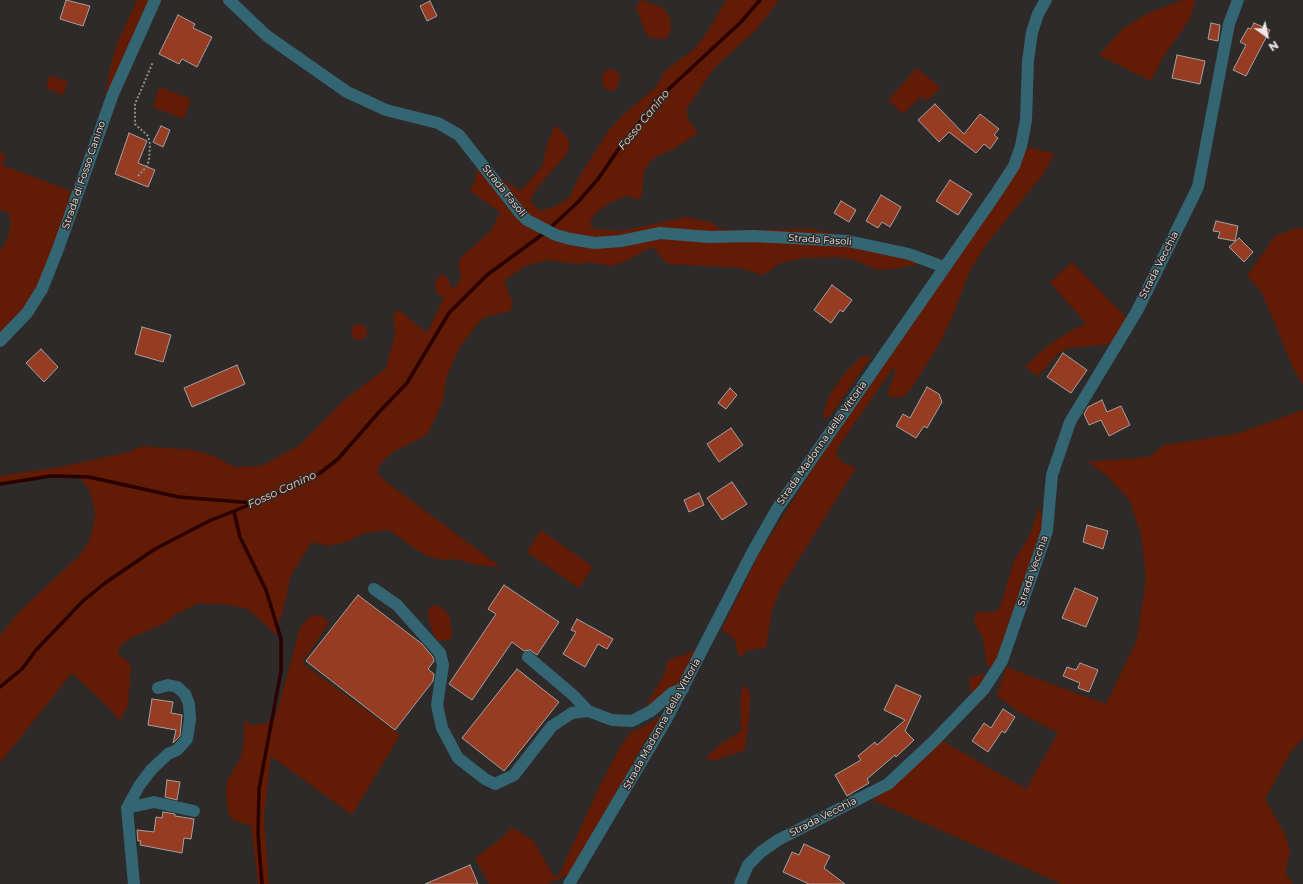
<!DOCTYPE html>
<html>
<head>
<meta charset="utf-8">
<style>
  body { margin:0 }
  #map { position:relative; width:1303px; height:884px; overflow:hidden; background:#2d2a29; font-family:Montserrat,sans-serif }
  canvas { display:block }
  .north { position:absolute; left:1247px; top:16px; width:40px; height:40px; -webkit-text-stroke:3px #2d2a29; paint-order:stroke; rotate:147deg; font-size:11px; font-weight:700; line-height:16px; text-align:center; color:#eae8e8 }
  .north::after { content:''; display:block; margin:auto; width:14px; height:18px; background:#eae8e8; clip-path:polygon(50% 0,100% 100%,50% 72%,0 100%) }
</style>
</head>
<body>
<div id="map">
<canvas width="1303" height="884"></canvas>
<div class="north">N</div>
</div>
<script>
const c = document.querySelector('canvas').getContext('2d');
c.lineJoin = 'round';
function paint(path, color) { c.fillStyle = color; c.fill(path, 'evenodd'); }
const shape = rows => new Path2D(rows.map(r => 'M' + r).join(''));
function stroke(path, color, width, dash) { c.strokeStyle = color; c.lineWidth = width; c.lineCap = dash ? 'butt' : 'round'; c.setLineDash(dash || []); c.stroke(path); }
function drawText(font, color, halo, rows, align = 'center') {
  c.font = font + ' Montserrat,sans-serif'; c.lineWidth = 3; c.setLineDash([]); c.textBaseline = 'middle'; c.strokeStyle = halo; c.fillStyle = color; for (const [text, x, y, turn = 0] of rows) {
    c.save(); c.translate(x, y); c.rotate((+turn || 0) * Math.PI / 180); c.textAlign = isNaN(turn) ? turn : align; if (halo) c.strokeText(text, 0, 0); c.fillText(text, 0, 0); c.restore();
  }
}
paint(shape([
  [137,0,151,0,106,96,109,71,117,44],
  [642,0,663,8,670,17,671,30,667,38,656,39,647,36,637,10,637,4],
  [726,0,779,0,757,29,714,68,686,110,688,119,698,133,674,149,655,157,647,166,643,176,643,187,641,198,638,199,626,196,612,202,598,211,590,221,591,225,595,229,621,231,686,217,714,223,717,228,734,230,812,229,836,234,832,242,895,255,921,263,900,268,877,270,855,260,840,257,803,258,778,264,770,271,762,275,740,268,667,264,652,247,626,261,612,266,589,262,578,264,547,260,525,266,504,281,513,303,510,311,486,317,480,321,459,348,446,379,443,401,427,435,393,452,380,464,377,472,385,481,501,567,475,565,458,559,444,560,426,556,389,530,365,533,346,542,329,546,312,542,291,575,283,610,275,635,265,624,247,609,229,605,200,603,176,614,165,623,131,638,120,646,118,654,131,664,128,705,120,721,110,709,72,673,0,763,0,636,18,613,81,554,90,539,95,518,93,502,88,488,80,478,57,474,30,480,0,485,0,476,60,467,129,452,142,446,193,450,214,456,234,467,261,466,300,445,343,401,386,368,395,334,393,316,398,309,427,333,444,297,440,296,436,292,435,283,437,278,441,275,446,276,449,280,451,288,458,285,461,273,458,266,461,257,491,231,500,212,469,190,474,184,478,169,499,177,520,191,542,167,547,145,555,125,566,136,570,144,566,155,537,188,530,201,540,211,554,207,569,198,578,179,608,131,624,114,656,87,665,71,694,49,708,31],
  [1183,0,1195,0,1190,19,1163,57,1151,81,1099,55,1124,28,1146,14],
  [917,68,941,88,927,101,922,96,903,114,888,100],
  [607,69,615,70,620,75,620,79,615,91,607,90,603,87,602,75],
  [50,75,68,82,63,95,46,88],
  [159,87,191,99,184,119,153,107],
  [1028,147,1055,154,1044,173,986,245,970,270,952,318,940,343,911,389,903,397,894,398,888,395,888,390,895,374,894,367,838,447,836,455,842,462,856,468,781,588,772,611,766,648,748,650,739,658,735,640,722,629,758,556,811,471,948,268,1000,198],
  [0,152,6,155,2,165,71,191,59,244,34,300,0,340,0,251,7,240,11,225,9,213,0,210],
  [1296,228,1303,229,1303,385,1294,370,1261,291,1247,276,1275,236],
  [1072,262,1129,320,1112,344,1069,348,1058,354,1038,376,1025,367,1047,346,1072,330,1086,324,1050,282],
  '351 332a8 8 0 1 1 16 0a8 8 0 1 1-16 0Z',
  [872,356,831,415,826,418,822,417,830,394,845,373,861,357],
  [1303,410,1303,738,1291,752,1265,799,1285,834,1290,852,1285,873,1293,884,1062,884,872,800,895,784,941,740,1026,789,1058,733,1020,713,997,696,1006,667,1106,704,1137,639,1146,579,1141,535,1130,501,1106,475,1088,462,1149,457,1164,445,1236,434],
  [1040,506,1043,524,992,672,987,664,983,639,975,624,974,617,978,612,995,612,1000,607,1014,561,1029,537],
  [541,530,593,567,579,588,527,552],
  [436,605,445,610,449,615,452,631,450,640,437,640,433,633,428,617,428,608],
  [318,615,324,617,329,623,302,663,400,735,352,815,271,756,264,817,269,884,258,884,251,826,233,820,228,812,226,792,227,781,241,757,244,740,244,721,252,725,264,724,275,718,300,628,310,616],
  [701,644,670,702,644,709,665,673,668,660,690,653],
  [982,674,989,677,976,696,971,692,969,682,971,677],
  [743,685,750,691,750,710,745,750,716,760,705,759,719,745,741,731,740,698],
  [664,714,643,745,572,873,547,884,489,884,475,858,503,837,511,827,533,840,555,878,560,873,599,787,620,747,632,731,640,729]
]), '#621b05');
stroke(shape([
  [550,228,578,202,598,179,620,147,657,100,741,22,760,0],
  [0,484,51,476,89,477,179,497,254,503],
  [234,512,240,537,266,590,281,639,281,671,259,789,258,834,262,884],
  [0,687,22,669,36,650,83,601,105,583,155,549,209,521,294,487,320,473,338,459,380,411,407,383,449,313,487,275,543,234]
]), '#2b0000', 3.5);
const building = shape([
  [66,0,90,6,83,26,60,19,66,0],
  [430,1,437,16,427,21,420,6,430,1],
  [178,15,195,24,193,28,212,37,197,67,182,59,179,64,159,54,178,15],
  [1211,23,1220,25,1218,41,1208,39,1211,23],
  [1254,23,1270,30,1246,76,1233,70,1246,45,1240,42,1248,28,1251,29,1254,23],
  [1177,55,1205,61,1200,84,1172,78,1177,55],
  [935,104,964,134,980,114,999,129,994,135,998,138,990,149,984,144,976,153,949,132,939,142,918,120,935,104],
  [161,126,170,130,163,147,153,142,161,126],
  [129,133,147,141,138,163,155,170,148,187,115,174,129,133],
  [950,180,972,194,958,215,936,201,950,180],
  [881,195,901,207,890,227,882,222,878,228,866,221,881,195],
  [841,201,856,210,849,222,834,213,841,201],
  [1216,221,1238,226,1235,241,1218,238,1220,232,1213,231,1216,221],
  [1239,238,1253,252,1244,262,1229,247,1239,238],
  [832,285,852,300,843,312,840,310,831,323,814,310,832,285],
  [142,327,171,335,163,362,135,354,142,327],
  [41,349,58,367,44,382,26,363,41,349],
  [1063,353,1087,370,1071,393,1047,377,1063,353],
  [237,365,245,384,192,407,184,388,237,365],
  [927,387,939,394,942,402,927,428,924,426,916,438,896,426,903,414,910,418,927,387],
  [730,388,737,395,726,409,718,403,730,388],
  [1102,400,1107,412,1121,406,1130,425,1109,436,1101,420,1089,425,1084,414,1088,407,1102,400],
  [731,428,743,445,719,462,707,444,731,428],
  [732,482,747,504,722,520,707,498,732,482],
  [699,493,704,505,689,512,684,500,699,493],
  [1087,525,1108,531,1103,549,1083,542,1087,525],
  [504,585,559,622,537,655,530,650,524,651,512,642,472,700,449,684,496,614,488,609,504,585],
  [1075,588,1098,598,1086,627,1062,618,1075,588],
  [358,595,422,644,433,657,434,661,428,669,434,674,433,681,395,730,306,661,358,595],
  [577,619,613,639,607,649,598,644,585,667,563,654,576,632,571,630,577,619],
  [1080,663,1098,670,1089,692,1078,688,1080,683,1063,676,1067,667,1076,670,1080,663],
  [517,669,559,702,504,771,462,738,517,669],
  [896,685,921,696,905,731,914,740,896,757,895,755,867,779,869,783,847,796,835,775,861,760,858,756,875,742,877,745,905,720,884,710,896,685],
  [152,699,173,702,171,713,182,715,180,736,173,743,176,730,148,725,152,699],
  [1003,709,1015,717,1005,733,1002,731,988,752,972,741,984,723,991,728,1003,709],
  [167,780,180,782,177,800,165,797,167,780],
  [163,812,175,814,175,816,194,819,191,839,184,838,182,853,140,845,141,841,138,841,137,830,154,832,156,817,162,818,163,812],
  [804,844,830,856,824,868,845,884,809,884,783,872,792,852,799,855,804,844],
  [470,865,478,884,425,884,470,865]
]);
paint(building, '#953c23');
stroke(building, '#a6a2a0', 1);
stroke(shape([
  [138,176,147,166,149,160,150,144,148,136,135,124,135,104,153,62]
]), '#908d8d', 2, [2, 2]);
stroke(shape([
  [229,0,267,36,347,92,386,110,438,123,459,135,520,213,527,220,556,235,570,239,595,243,621,241,660,233,709,237,753,236,848,241,909,254,944,267],
  [0,341,27,313,42,289,58,249,113,94,155,0],
  [374,589,397,605,440,653,443,665,437,705,442,728,458,758,485,779,495,784,514,775,552,726,572,713,588,711],
  [528,657,573,695,588,711,612,720,632,721,651,711,672,693,683,689],
  [127,808,139,786,151,770,168,754,177,750,187,739,190,719,189,704,185,694,177,687,168,685,158,688],
  [134,884,127,808,154,802,194,811],
  [569,884,666,720,752,553,777,509,995,195,1014,166,1021,146,1026,120,1028,61,1032,32,1038,14,1046,0],
  [740,884,748,865,761,852,778,840,888,784,934,741,984,689,1002,661,1047,531,1052,475,1070,422,1137,311,1198,187,1229,24,1238,0]
]), '#346572', 12);
drawText('10px', '#eae8e8', '#2d2a29', [
  ["Strada di Fosso Canino",84,175,-71],
  ["Strada Fasoli",504,191,51],
  ["Strada Fasoli",820,240,4],
  ["Strada Vecchia",1159,265,-63],
  ["Strada Madonna della Vittoria",822,443,-55],
  ["Strada Vecchia",1033,571,-71],
  ["Strada Madonna della Vittoria",662,724,-61],
  ["Strada Vecchia",823,817,-27]
]);
drawText('italic 11px', '#fac7b8', '#2d2a29', [
  ["Fosso Canino",644,120,-51],
  ["Fosso Canino",282,490,-25]
]);
</script>
</body>
</html>
